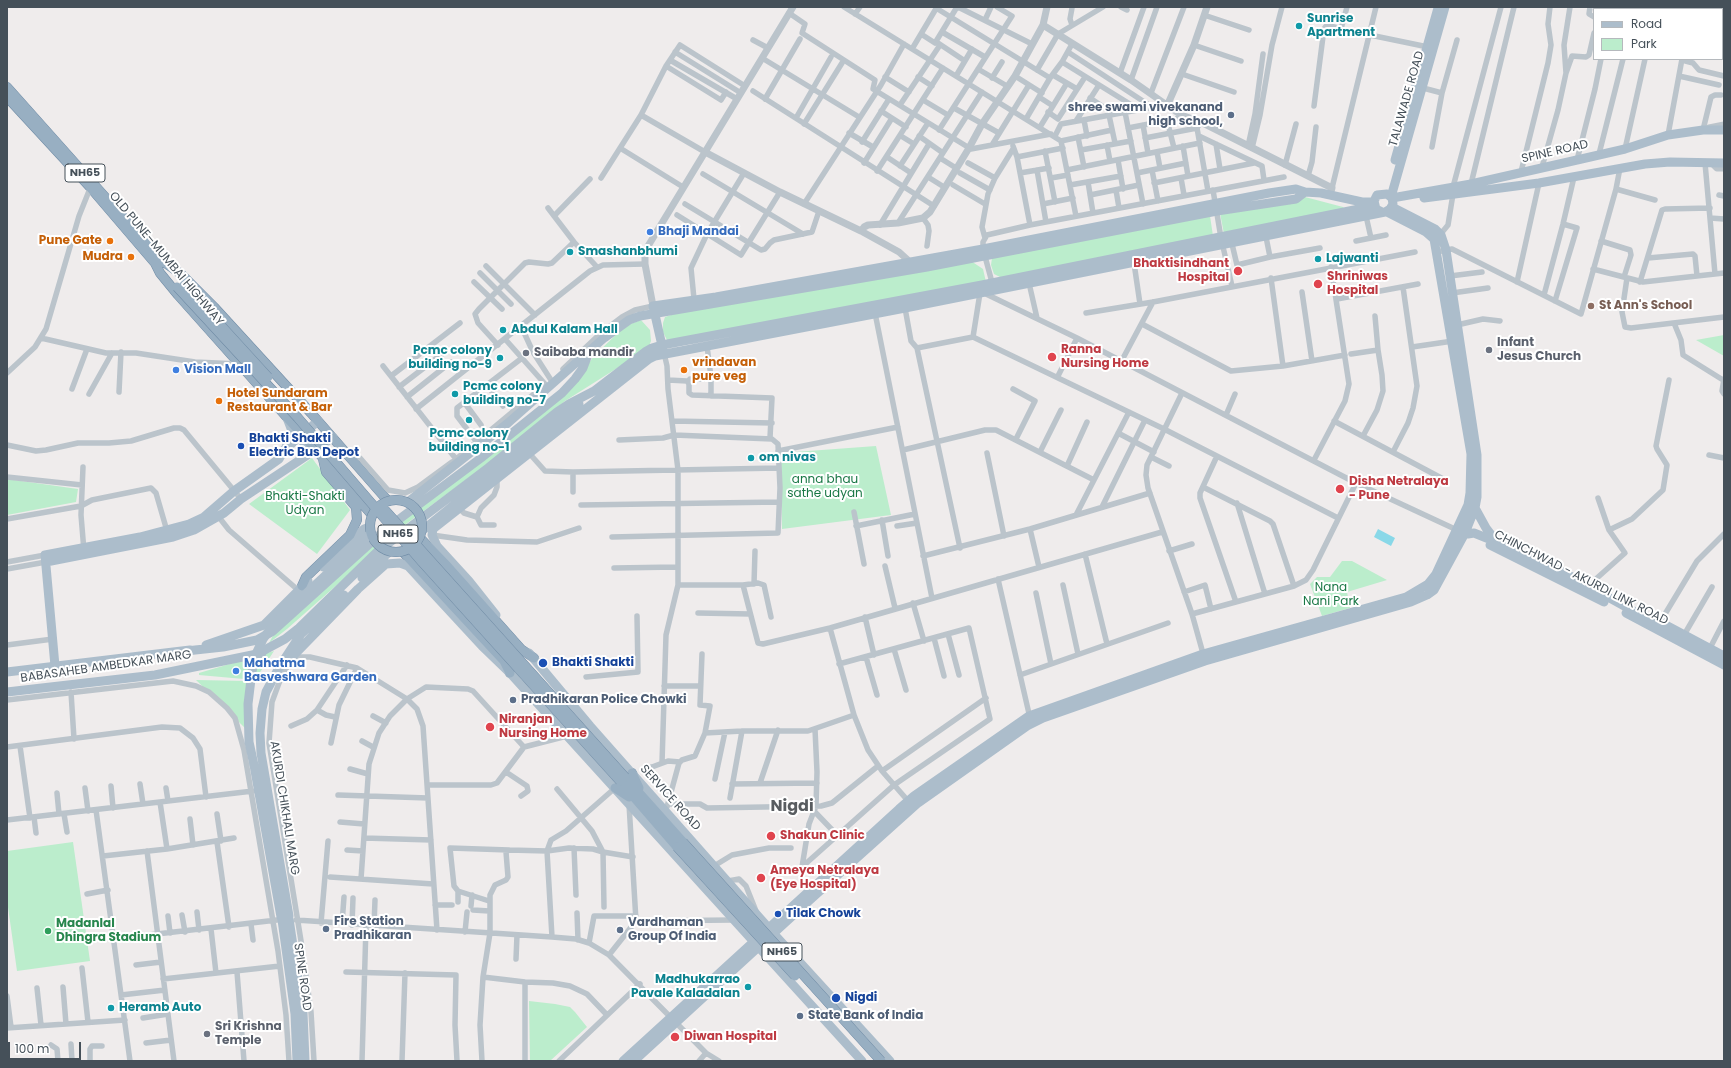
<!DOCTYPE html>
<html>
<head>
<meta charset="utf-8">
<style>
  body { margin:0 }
  #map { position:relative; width:1731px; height:1068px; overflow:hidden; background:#efecec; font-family:Poppins,sans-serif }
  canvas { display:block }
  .frame { position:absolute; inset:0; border:8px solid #455059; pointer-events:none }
  .legend { position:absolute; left:1593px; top:8px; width:130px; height:52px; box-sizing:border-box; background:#fff; border:1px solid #b5b9bd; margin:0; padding:5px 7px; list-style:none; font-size:12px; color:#455059 }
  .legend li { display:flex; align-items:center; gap:8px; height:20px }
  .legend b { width:20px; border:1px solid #b5b9bd }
  .scale { position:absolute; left:8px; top:1042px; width:73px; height:18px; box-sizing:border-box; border:2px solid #455059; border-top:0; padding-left:5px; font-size:12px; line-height:14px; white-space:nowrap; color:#455059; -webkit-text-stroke:3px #fff; paint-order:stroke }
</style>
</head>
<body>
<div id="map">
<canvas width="1731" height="1068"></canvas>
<div class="frame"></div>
<ul class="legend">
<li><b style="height:5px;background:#acbdcb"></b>Road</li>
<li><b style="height:11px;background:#bbedcc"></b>Park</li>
</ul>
<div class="scale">100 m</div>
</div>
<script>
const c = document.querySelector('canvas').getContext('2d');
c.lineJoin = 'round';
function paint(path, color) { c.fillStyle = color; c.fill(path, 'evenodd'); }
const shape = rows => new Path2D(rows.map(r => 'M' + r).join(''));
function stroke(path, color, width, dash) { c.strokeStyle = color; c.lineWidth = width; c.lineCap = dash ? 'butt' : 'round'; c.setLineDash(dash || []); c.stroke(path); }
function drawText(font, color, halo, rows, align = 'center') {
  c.font = font + ' Poppins,sans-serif'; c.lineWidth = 4; c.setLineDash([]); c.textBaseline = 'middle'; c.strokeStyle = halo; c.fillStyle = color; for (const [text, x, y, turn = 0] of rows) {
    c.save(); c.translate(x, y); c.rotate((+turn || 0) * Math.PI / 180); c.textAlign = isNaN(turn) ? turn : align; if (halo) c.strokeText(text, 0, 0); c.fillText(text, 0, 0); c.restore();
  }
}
paint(shape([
  [1305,197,1343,207,1346,210,1224,234,1220,213],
  [1210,216,1213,236,1002,278,994,274,991,265,992,258],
  [971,261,983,269,986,282,668,342,663,332,663,323,665,317,674,314],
  [641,320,650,330,651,341,649,346,630,360,565,401,493,460,406,524,287,629,269,643,277,628,381,535,580,375,594,356,625,326],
  [1724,335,1724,356,1696,340],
  [876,446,891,515,782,529,781,453],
  [312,458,350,510,317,554,249,504],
  [7,479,78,489,76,502,7,515],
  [1342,561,1352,561,1387,580,1347,592,1350,608,1322,616,1310,584,1317,577,1330,577],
  [274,651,255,680,199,675,199,673],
  [196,680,247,681,246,729],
  [73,842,90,961,17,971,7,900,7,851],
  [529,1001,555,1004,570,1007,575,1012,587,1027,550,1061,530,1061]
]), '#bbedcc');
paint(shape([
  [1378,529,1395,538,1391,546,1374,537]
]), '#89d8e8');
const trunk = shape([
  [7,87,164,263],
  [7,97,90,187,155,263,160,273,178,295,316,450,372,515],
  [161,260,181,274,214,307,311,413,388,501],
  [420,538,448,567,521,649,534,658],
  [403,552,504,661,510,673],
  [302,586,306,577,350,535,357,520,356,507,326,472,323,459],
  [632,773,639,788],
  [625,777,683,842],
  [620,781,677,847],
  [615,788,629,797]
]);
stroke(trunk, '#708ca6', 10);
stroke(shape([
  [844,7,1061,141,1076,216],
  [958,7,1032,44],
  [1121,7,1127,10],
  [1347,7,1341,29,1428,47],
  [1590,7,1589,14,1594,17],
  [1691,7,1691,9],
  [936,8,1050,78],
  [1600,9,1601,7],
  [1610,9,1610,7],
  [1636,9,1637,7],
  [1711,9,1711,7],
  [789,13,805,24,802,33,875,80,873,89,971,149,1051,134],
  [855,14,860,7],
  [1204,15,1249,30],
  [985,20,991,7],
  [1722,24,1724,25],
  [1072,25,1070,19,1072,8],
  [942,32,985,57],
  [921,34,935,43,957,7],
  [753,40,768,48],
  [1722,40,1724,41],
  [938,43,965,61],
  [1194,45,1241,61],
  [912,49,937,7],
  [675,52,741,93],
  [1068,52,1152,107],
  [762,58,859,117],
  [670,60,737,99],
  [1682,60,1693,63,1699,70,1724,76],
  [1062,62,1138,109],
  [666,66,721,100,726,92],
  [978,69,1007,86],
  [1037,70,1058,34,1103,7],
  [1120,73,1144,7],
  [1566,73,1572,56,1586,57,1589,55,1594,33],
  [1182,74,1234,92],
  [1053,75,1077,89],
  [956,76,972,49],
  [1015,76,1042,93],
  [1679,76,1719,85],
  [885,77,909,92],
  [918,77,932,86],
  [992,78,1002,62],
  [1131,80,1157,7],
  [1423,88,1442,93],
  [753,91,934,206],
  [1151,93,1184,7],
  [1039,97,1053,106],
  [1090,98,1114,114],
  [765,99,800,39],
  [923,100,948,115],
  [900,105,940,45],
  [1314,106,1324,29,1327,25,1341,29],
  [954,108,999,133],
  [881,111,906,127],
  [1048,112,1058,119,1085,77],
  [1125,112,1143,204],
  [641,115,705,152],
  [1109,115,1115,143],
  [796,118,831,57],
  [1026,119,1050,78,1062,62,1072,44],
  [1084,120,1087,136],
  [1167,120,1174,148],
  [1076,121,1099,85],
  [1201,122,1197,128,1208,191],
  [804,124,842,63],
  [1143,125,1148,153],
  [1040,127,1067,83],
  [1128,128,1180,118,1181,115],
  [939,130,1012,16,997,7],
  [1703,130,1711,97,1715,95,1721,95],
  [849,133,873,147],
  [1668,135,1682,59],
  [901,136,914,144],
  [919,136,943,153],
  [1055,136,1061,124,1165,105],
  [1199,136,1262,166,1264,180],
  [1078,137,1084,167],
  [1145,138,1197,128],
  [1061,141,1112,130],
  [862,142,889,99],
  [1216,144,1220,169],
  [992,145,1029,85],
  [1107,145,1110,161],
  [1013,146,1017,157,1030,225],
  [1183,146,1188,176],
  [1248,146,1255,114,1263,54],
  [1432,147,1442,93,1457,40],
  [620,148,683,187],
  [1252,148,1260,115,1272,45,1282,7],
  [1625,149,1645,59],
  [1081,150,1131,141],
  [1045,151,1055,202],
  [1157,152,1160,168],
  [1599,154,1623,59],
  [887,157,911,173],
  [1017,157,1063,148],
  [940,158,956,168],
  [1118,160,1123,189],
  [1577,160,1595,89,1601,59],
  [864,163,892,118],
  [968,163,995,178],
  [1705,163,1715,274],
  [1285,165,1296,124],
  [900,166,928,123],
  [1542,167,1558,110,1566,73,1564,45,1570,7],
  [1037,170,1046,222],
  [1067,170,1200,143],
  [1152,170,1158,201],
  [877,171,943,68],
  [1521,172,1548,63,1551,45,1548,24,1550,7],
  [960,173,990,190],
  [1020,173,1049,168],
  [1137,173,1186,163],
  [703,174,803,234],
  [1308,176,1312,162,1316,127],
  [928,177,944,187],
  [601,178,641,115,666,66,680,45,745,86],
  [1051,178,1068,175],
  [1181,178,1184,195],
  [1088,182,1093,213],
  [1154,183,1254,163],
  [1471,184,1514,7],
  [953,185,985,204],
  [1070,185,1121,176],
  [1453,187,1501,7],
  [1332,188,1376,7],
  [1616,189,1655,200],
  [1116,190,1119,208],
  [1213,190,1221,238,1232,286],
  [1090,195,1139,185],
  [1719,195,1724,196],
  [685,204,761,250,765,249,770,243,774,240,812,232,819,211],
  [804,204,881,85,904,44],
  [1043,204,1073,198],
  [677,215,741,255,780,192],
  [554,216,590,179],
  [1366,216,1371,238,1386,235],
  [923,218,928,225,929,231,927,246],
  [1710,218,1724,219],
  [898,223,982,92],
  [880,225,929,144],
  [1439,236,1448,225,1453,194],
  [985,238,982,227,988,194,995,178,1013,149],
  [1356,241,1371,238],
  [1601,241,1630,250,1631,255,1624,277],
  [574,242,597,267],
  [1232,244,1237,265,1270,257,1266,237],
  [1437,252,1452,249,1581,314,1616,189,1620,168],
  [1270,257,1320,248],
  [1648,258,1693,254,1695,256,1697,276],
  [1134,263,1140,304],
  [486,266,535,315],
  [1593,269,1643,282,1724,273],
  [480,273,511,304],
  [1450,276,1482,272],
  [1271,278,1283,366],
  [1627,278,1622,312,1625,327,1631,328,1724,317],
  [474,282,502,309],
  [1517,282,1539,183],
  [1640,282,1662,210,1665,209,1710,208],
  [1029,283,1037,318],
  [993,286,983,249,983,242,987,235,1030,225,1284,177],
  [1302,292,1312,361],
  [984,293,1077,338,1356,483,1457,530],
  [1452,293,1488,288],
  [1544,295,1563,224,1574,177],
  [694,299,691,268,707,234,744,173],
  [1337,299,1418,284],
  [1555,301,1577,228,1563,224],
  [905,308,911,341,917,348,960,548],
  [875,313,932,598],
  [1086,313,1153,302,1415,252],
  [1674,323,1681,340,1683,355,1723,380],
  [1142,324,1231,371,1283,366,1345,355],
  [1457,325,1483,319,1500,321],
  [521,326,533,352,551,380],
  [973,337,980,293],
  [41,338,106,353,136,353,195,362,239,364],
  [505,339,545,384],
  [498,345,478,323,475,314,479,309,525,263,529,262,548,264,552,263,574,242,548,208],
  [707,346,711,377,711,396],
  [1412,347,1453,341],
  [917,348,973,337,1164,429,1338,518],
  [1351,354,1378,350],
  [1121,362,1153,302],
  [383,366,456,459,541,388],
  [563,369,601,333,622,317,635,310,653,306],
  [7,373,35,347,46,329,79,216,91,186],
  [391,376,460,323],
  [1058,376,1077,338],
  [690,379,711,379],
  [1724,379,1722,391,1724,394],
  [668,380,687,381,689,384,689,393,692,395,772,398,770,438],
  [487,385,503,406],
  [399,387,442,354],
  [72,389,87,349],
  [1013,389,1035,401,1016,439],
  [119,392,121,352],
  [1182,393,1147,465,1146,475,1148,488,1192,614,1204,657],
  [89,394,112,353],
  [407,397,451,362],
  [464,402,481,425],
  [416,409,590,271,603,265,645,264],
  [1226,415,1235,394],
  [672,421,772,423],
  [1334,421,1447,481],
  [1118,433,1154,452],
  [1363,436,1377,410,1383,391,1382,375,1378,350,1375,316],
  [476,441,457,416,457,408,522,358],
  [7,445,36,451,46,450,78,443,109,443,131,441,174,428,180,428,184,430,241,499],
  [903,450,985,430,996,430,1094,480],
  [778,451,898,427],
  [1040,452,1061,410],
  [1393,452,1408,423,1413,408,1417,386,1403,287],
  [529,453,545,471,573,472,573,492],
  [987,453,1004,536],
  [1709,455,1724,458],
  [1217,456,1200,493,1200,498,1236,602],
  [1151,457,1169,466],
  [351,458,360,458,388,490,405,493,418,487,452,462],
  [1314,460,1345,401,1349,384,1331,267],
  [1067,466,1087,422],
  [83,467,81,515,84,551],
  [573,472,779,468],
  [7,477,82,485],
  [1203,487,1270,521,1273,524,1294,586],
  [1598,498,1609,530],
  [1237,503,1265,594],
  [581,505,779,502],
  [1102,507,1145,420],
  [459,508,464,513,477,517],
  [854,512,864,564],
  [1076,515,1129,412],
  [218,516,229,530,298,590],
  [7,519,81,506,92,500,151,488,156,493,167,531],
  [882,520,888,556],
  [494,525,481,525,477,517,481,508,494,495,497,487,497,479],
  [856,526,915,514],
  [897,526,917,523],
  [1030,529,1039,567],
  [432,535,467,540,537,542,579,528],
  [612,537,778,533,780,488,778,444,772,439,674,435,663,438,619,440],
  [1169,551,1192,544],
  [1085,554,1107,644],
  [923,556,1030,529,1150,493],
  [7,562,45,555],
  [885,566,895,608],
  [614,568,677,567],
  [7,569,46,562],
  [998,579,1030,718],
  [754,584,755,551],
  [678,585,743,585,758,643,763,644,830,628,1162,532],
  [743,585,758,583,764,585,771,617],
  [1063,585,1078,654],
  [1588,586,1625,553,1609,530,1632,519,1663,490,1667,465,1657,449,1656,446,1669,380],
  [1184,592,1205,585,1211,609],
  [1036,593,1051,664],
  [913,603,924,641],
  [698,613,750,614],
  [1192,614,1294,586,1306,580,1313,570,1356,483],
  [865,617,874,655],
  [1659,624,1697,561,1724,534],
  [830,628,854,715,868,750,882,771,909,802],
  [948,634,959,675],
  [1684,635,1712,587],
  [934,638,944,676],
  [7,645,53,639],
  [894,649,906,690],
  [1709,650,1724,621],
  [866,657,877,695],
  [1020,675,1168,623],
  [586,677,638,672,637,616],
  [664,686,700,686],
  [71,692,74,739],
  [7,700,173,681,196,686,209,692,227,708,235,718,244,750,278,951,286,1015,289,1061],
  [317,710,326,715,335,717],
  [373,716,386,723],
  [291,726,307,719,317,710,347,665],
  [705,733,742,731,808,731,854,715],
  [362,741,373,747],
  [331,743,339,705,357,668],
  [20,746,30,818],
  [7,747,162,727,180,728,193,738,200,749,206,797],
  [662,763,666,635,678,585,678,470,668,389,667,366,664,353],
  [644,768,652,767,668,761,680,762],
  [350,769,368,774],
  [882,771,986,698],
  [506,772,527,786,528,791,521,796],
  [715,779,725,732],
  [760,783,778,730],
  [140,784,143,804],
  [732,784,817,783],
  [428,785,491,785,497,783,524,747,567,736],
  [111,786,113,808],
  [85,788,88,811],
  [166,788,168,801],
  [557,789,592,831,603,852,633,857],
  [57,793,59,814],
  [338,795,428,798],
  [730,798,742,731],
  [160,802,167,849],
  [629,804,636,921],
  [668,804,700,804,707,808,821,806,832,803,878,766],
  [667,807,679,763,682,760,695,756,705,733,710,706,700,705,702,654],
  [96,810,130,1061],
  [814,811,838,836],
  [64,814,67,832],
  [217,814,221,841],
  [34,817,36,833],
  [190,819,193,845],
  [7,820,253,791],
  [340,822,364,824],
  [364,838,431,840],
  [217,842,229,927],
  [574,848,576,895],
  [347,850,363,851],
  [147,851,174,1061],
  [103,856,167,849,234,838],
  [714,866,732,855,769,848,791,848],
  [802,867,894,785,990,719,969,628,839,664],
  [802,867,809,824,816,806,817,772,815,729],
  [330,877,433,884],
  [361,879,369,764,379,733,390,716,407,699,426,687,468,689,473,691,524,747],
  [728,881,739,879,746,886,756,911],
  [87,894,108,890],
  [489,901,458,891,454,886,450,848,509,850],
  [458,902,458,891],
  [435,905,452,905],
  [471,906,472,895],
  [473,910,489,911],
  [197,912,199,930],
  [577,913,578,940],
  [182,915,185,932],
  [168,916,170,933],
  [296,920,552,937,576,939,589,943,609,955,706,1053,719,1061],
  [321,923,328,841],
  [251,924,253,940],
  [342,924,344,897],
  [352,925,353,898],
  [374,926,375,900],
  [211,929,216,973],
  [465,932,467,912],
  [552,937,547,851,551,840,566,831,615,788],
  [114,939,277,920],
  [589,943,594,916,636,916],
  [609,955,636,921,733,920],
  [516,959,517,935],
  [136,965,161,962],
  [82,968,88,1022],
  [237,972,244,1061],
  [346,972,456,975,455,1025,457,1061],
  [483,977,525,982,553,983,570,986,587,994,607,1015],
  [163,979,280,966],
  [63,987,66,1024],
  [37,988,41,1025],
  [121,995,165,990],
  [7,996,11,1027],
  [143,1018,168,1014],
  [7,1028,125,1020],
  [146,1043,171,1040],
  [71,1044,72,1061],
  [51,1045,57,1049,58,1061],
  [90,1061,90,1049,92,1046,102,1046],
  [314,1061,311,1012,302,947,269,743,272,702,279,683,292,657,310,657,357,668,407,699,417,709,423,726,437,930],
  [362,1061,366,926],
  [402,1061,405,973],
  [482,1061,480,1025,483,977,490,933,490,895,495,885,506,880,508,877,506,852,509,850,547,851,569,848,593,849,603,852,604,907],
  [525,1061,525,982],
  [559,1061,640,984],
  [699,1061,706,1053]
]), '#bbc4cb', 5.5);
stroke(shape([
  [1043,25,1131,80,1181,115,1201,122,1332,188,1330,195],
  [1167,106,1194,45,1207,7],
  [1709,128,1724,125],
  [705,152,780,192,861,231,899,252,910,262],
  [1712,163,1717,168,1724,168],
  [861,231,864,227,868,225,898,223,923,218,930,212,969,148,982,124,1015,76,1043,25,1047,7],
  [653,306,645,264,645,251,793,7]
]), '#bbc4cb', 7);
stroke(shape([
  [1395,160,1438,8],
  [1391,197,1445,7],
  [1392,198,1471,184,1577,160,1625,149,1668,135,1703,130,1724,130],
  [1424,198,1539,183,1645,164,1670,162,1724,163],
  [663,350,653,306,716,297,983,249,1269,193,1296,189,1305,192],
  [299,437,311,452],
  [286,447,292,431,287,418],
  [408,502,508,423,604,338,629,320,640,316,927,267,1217,211,1296,199,1305,192,1321,193,1362,202,1372,202],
  [1475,508,1486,528,1496,541],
  [423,530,579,404],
  [1460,531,1468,534,1474,533,1489,539,1561,571,1637,613,1660,622,1724,656],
  [1490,545,1604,602],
  [46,562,173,537,194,530,224,513,241,499,306,456,333,437],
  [323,567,364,529,370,527],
  [362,578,389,552],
  [1626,613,1724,665],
  [496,615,469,581,437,546,432,535,433,529,649,359,655,356,905,308,1385,212,1390,209,1393,204,1392,198,1387,194,1377,195,1374,201,1376,209,1382,212],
  [300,635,344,595],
  [206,645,264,625,308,581],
  [186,651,223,647,257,640,273,631,386,529,481,458,562,393,575,379,583,368,589,352],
  [259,653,285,639,299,628,377,552,488,468,557,412,569,404,594,391,645,352,652,348,662,345,982,285,1374,206],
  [529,653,590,726,773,933,890,1061],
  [287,656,292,657,358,589,386,564,400,563,408,566,482,646,510,673,862,1061],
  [55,666,45,555,140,537,189,524,204,517,234,491,279,459,284,450,318,421],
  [7,672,190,650],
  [7,692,155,675,262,653],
  [254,765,281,917],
  [289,916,261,753,260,733,262,709,266,692,280,666,301,634],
  [289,919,303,1013,305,1061],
  [282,920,295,1014,297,1061],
  [623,1061,899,809,914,796,1029,716,1203,654,1406,597,1428,584,1436,574,1468,505,1470,493,1471,454,1434,239,1426,232,1387,212],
  [634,1061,811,899,918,803,1027,726,1043,718,1205,661,1411,602,1427,595,1434,590,1465,533,1475,508,1477,497,1477,455,1446,250,1441,235,1435,229,1392,207]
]), '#acbdcb', 9);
stroke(trunk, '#98afc2', 9);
const trunkBridge = shape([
  [184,285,268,377],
  [177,287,298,418,422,562,620,781],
  '370 526a26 26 0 1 1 52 0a26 26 0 1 1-52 0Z',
  [385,510,625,777],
  [683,842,881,1061],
  [677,847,795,976]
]);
stroke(trunkBridge, '#708ca6', 10, []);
stroke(shape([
  [254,765,249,742,248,704,252,671,257,652,263,639,271,628,284,614,371,533]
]), '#acbdcb', 9);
stroke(trunkBridge, '#98afc2', 9);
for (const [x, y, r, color] of [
  [1299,26,4,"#0f9aa8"],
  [1231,115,4,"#5c6f8a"],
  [650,232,4,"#3f7fe0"],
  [110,241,4,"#e8710a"],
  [570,252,4,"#0f9aa8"],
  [131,257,4,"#e8710a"],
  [1318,259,4,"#0f9aa8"],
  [1238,271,5,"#e0444e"],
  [1318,284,5,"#e0444e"],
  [1591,306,4,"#8d6e63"],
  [503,330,4,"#0f9aa8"],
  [1489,350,4,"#6b7280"],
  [526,353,4,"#6b7280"],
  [1052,357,5,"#e0444e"],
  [500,358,4,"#0f9aa8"],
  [176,370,4,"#3f7fe0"],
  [684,370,4,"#e8710a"],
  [455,394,4,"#0f9aa8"],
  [219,401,4,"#e8710a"],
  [469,420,4,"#0f9aa8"],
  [241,446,4,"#1a4fb4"],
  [751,458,4,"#0f9aa8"],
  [1340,489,5,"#e0444e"],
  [543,663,5,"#1a4fb4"],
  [236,671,4,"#3f7fe0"],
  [513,700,4,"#5c6f8a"],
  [490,727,5,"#e0444e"],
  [771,836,5,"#e0444e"],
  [761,878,5,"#e0444e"],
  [778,914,4,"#1a4fb4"],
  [326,929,4,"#5c6f8a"],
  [620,930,4,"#5c6f8a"],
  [48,931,4,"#2e9e5b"],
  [748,987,4,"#0f9aa8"],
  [836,998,5,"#1a4fb4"],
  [111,1008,4,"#0f9aa8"],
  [800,1016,4,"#5c6f8a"],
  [207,1034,4,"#6b7280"],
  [675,1037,5,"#e0444e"]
]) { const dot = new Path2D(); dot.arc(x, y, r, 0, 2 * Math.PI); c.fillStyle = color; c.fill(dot); stroke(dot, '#fff', 1.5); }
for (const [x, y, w] of [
  [85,173,40],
  [398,534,40],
  [782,952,40]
]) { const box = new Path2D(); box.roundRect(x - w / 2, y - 9, w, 18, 3); c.fillStyle = '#fff'; c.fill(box); stroke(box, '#455059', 1); }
drawText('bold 11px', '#455059', null, [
  ["NH65",85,173],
  ["NH65",398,534],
  ["NH65",782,952]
]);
drawText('bold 12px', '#0d838f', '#fff', [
  ["Sunrise",1307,19],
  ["Apartment",1307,33],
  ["Smashanbhumi",578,252],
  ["Lajwanti",1326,259],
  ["Abdul Kalam Hall",511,330],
  ["Pcmc colony",492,351,"right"],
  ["building no-9",492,365,"right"],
  ["Pcmc colony",463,387],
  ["building no-7",463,401],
  ["Pcmc colony",469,434,"center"],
  ["building no-1",469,448,"center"],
  ["om nivas",759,458],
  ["Madhukarrao",740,980,"right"],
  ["Pavale Kaladalan",740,994,"right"],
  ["Heramb Auto",119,1008]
], 'left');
drawText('12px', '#455059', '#fff', [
  ["TALAWADE ROAD",1407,99,-74],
  ["SPINE ROAD",1555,152,-13],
  ["OLD PUNE–MUMBAI HIGHWAY",166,259,50],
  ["CHINCHWAD - AKURDI LINK ROAD",1581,578,27],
  ["BABASAHEB AMBEDKAR MARG",106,667,-8],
  ["SERVICE ROAD",670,798,48],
  ["AKURDI CHIKHALI MARG",284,808,81],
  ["SPINE ROAD",302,977,82]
]);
drawText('bold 12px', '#4e5e75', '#fff', [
  ["shree swami vivekanand",1223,108,"right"],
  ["high school,",1223,122,"right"],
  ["Pradhikaran Police Chowki",521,700],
  ["Fire Station",334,922],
  ["Pradhikaran",334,936],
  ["Vardhaman",628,923],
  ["Group Of India",628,937],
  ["State Bank of India",808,1016]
], 'left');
drawText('bold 12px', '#366cbe', '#fff', [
  ["Bhaji Mandai",658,232],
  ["Vision Mall",184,370],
  ["Mahatma",244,664],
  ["Basveshwara Garden",244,678]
], 'left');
drawText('bold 12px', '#c56008', '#fff', [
  ["Pune Gate",102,241],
  ["Mudra",123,257],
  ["vrindavan",692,363,"left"],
  ["pure veg",692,377,"left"],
  ["Hotel Sundaram",227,394,"left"],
  ["Restaurant & Bar",227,408,"left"]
], 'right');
drawText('bold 12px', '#be3a42', '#fff', [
  ["Bhaktisindhant",1229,264,"right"],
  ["Hospital",1229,278,"right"],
  ["Shriniwas",1327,277],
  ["Hospital",1327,291],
  ["Ranna",1061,350],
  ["Nursing Home",1061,364],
  ["Disha Netralaya",1349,482],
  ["- Pune",1349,496],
  ["Niranjan",499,720],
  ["Nursing Home",499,734],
  ["Shakun Clinic",780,836],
  ["Ameya Netralaya",770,871],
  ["(Eye Hospital)",770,885],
  ["Diwan Hospital",684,1037]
], 'left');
drawText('bold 12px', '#785e54', '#fff', [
  ["St Ann's School",1599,306]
], 'left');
drawText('bold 12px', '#5b616d', '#fff', [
  ["Infant",1497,343],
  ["Jesus Church",1497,357],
  ["Saibaba mandir",534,353],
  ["Sri Krishna",215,1027],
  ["Temple",215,1041]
], 'left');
drawText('bold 12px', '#164399', '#fff', [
  ["Bhakti Shakti",249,439],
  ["Electric Bus Depot",249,453],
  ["Bhakti Shakti",552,663],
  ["Tilak Chowk",786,914],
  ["Nigdi",845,998]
], 'left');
drawText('12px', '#197745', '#fff', [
  ["anna bhau",825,480],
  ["sathe udyan",825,494],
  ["Bhakti-Shakti",305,497],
  ["Udyan",305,511],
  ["Nana",1331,588],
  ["Nani Park",1331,602]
]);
drawText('bold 12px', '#27864d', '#fff', [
  ["Madanlal",56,924],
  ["Dhingra Stadium",56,938]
], 'left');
drawText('bold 16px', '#595d61', '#fff', [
  ["Nigdi",792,807]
]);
</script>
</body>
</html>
